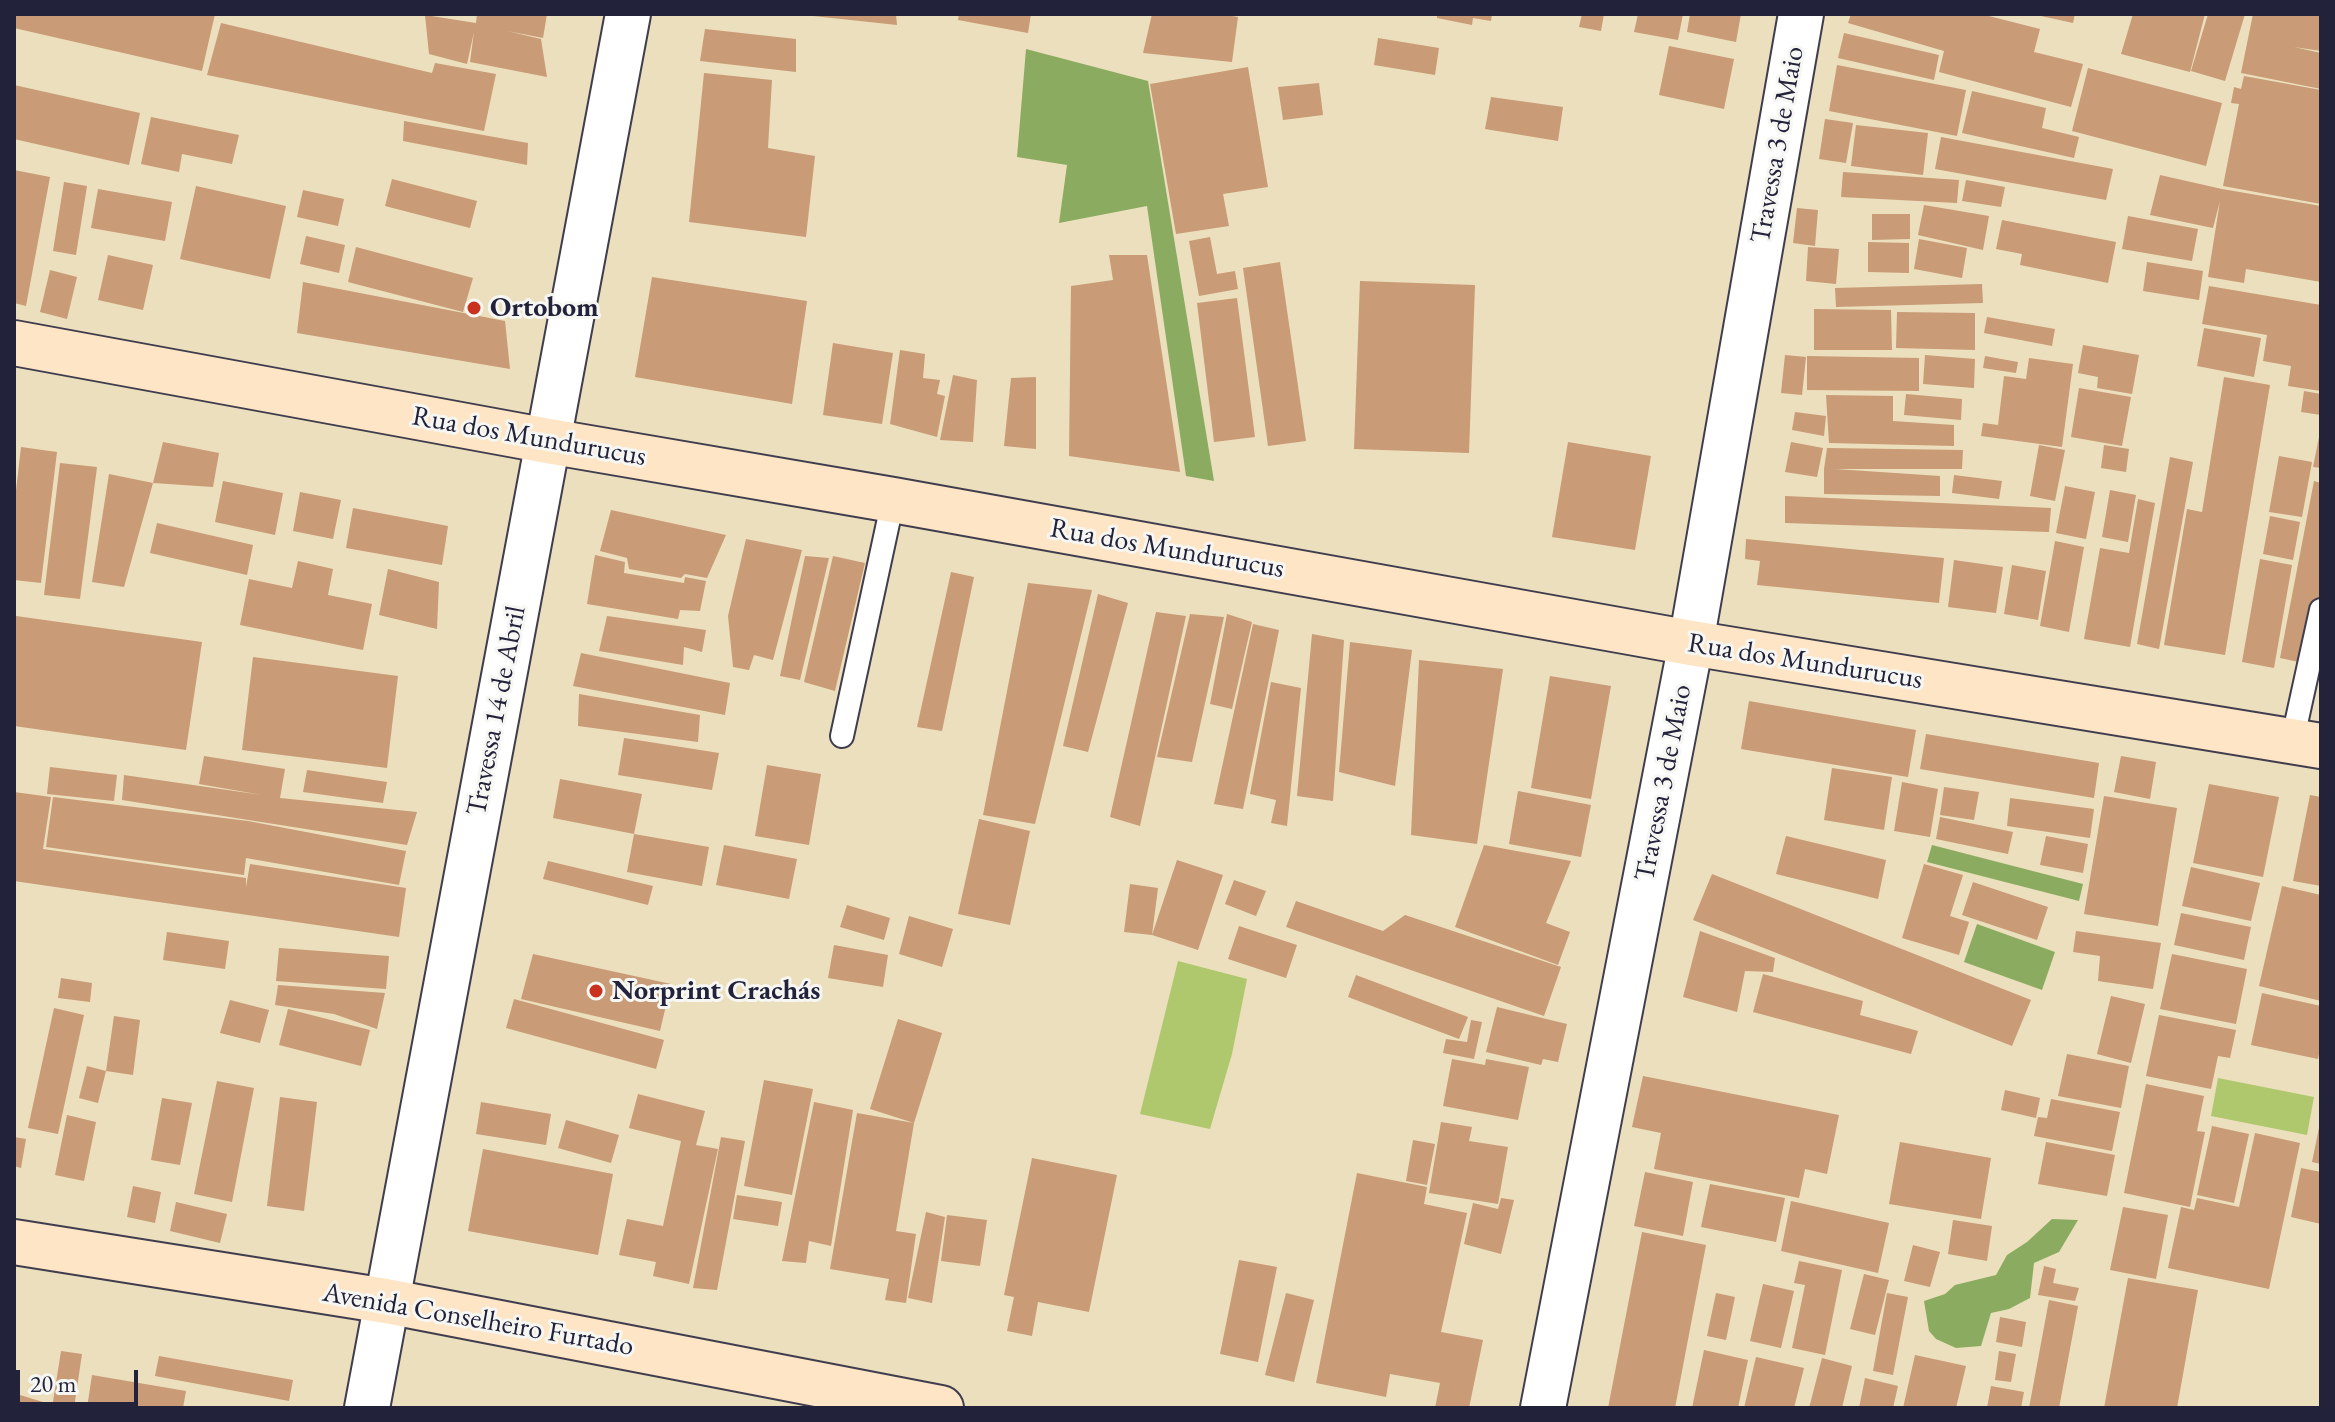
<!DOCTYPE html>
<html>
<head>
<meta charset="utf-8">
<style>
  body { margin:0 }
  #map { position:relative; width:2335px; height:1422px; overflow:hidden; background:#ecdfbd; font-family:"EB Garamond",serif }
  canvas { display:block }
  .frame { position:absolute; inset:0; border:16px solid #22223b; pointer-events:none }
  .scale { position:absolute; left:16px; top:1370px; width:122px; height:36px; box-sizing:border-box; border:4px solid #22223b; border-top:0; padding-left:10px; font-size:24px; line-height:28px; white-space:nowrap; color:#22223b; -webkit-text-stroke:6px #f6f6f2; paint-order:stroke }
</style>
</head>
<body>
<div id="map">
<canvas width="2335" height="1422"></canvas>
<div class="frame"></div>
<div class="scale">20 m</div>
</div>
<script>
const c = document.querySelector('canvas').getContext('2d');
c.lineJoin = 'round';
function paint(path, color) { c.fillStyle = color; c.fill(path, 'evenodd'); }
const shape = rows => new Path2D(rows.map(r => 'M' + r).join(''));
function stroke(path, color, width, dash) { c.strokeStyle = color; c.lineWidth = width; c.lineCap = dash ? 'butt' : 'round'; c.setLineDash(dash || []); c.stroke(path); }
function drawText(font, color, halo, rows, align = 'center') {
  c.font = font + ' "EB Garamond",serif'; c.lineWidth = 6; c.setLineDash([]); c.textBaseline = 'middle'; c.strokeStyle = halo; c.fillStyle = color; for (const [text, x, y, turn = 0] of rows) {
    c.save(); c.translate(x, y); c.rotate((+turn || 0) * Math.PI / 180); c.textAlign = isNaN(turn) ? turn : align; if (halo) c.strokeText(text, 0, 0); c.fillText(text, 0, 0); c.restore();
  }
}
paint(shape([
  [1178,961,1247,979,1232,1054,1210,1129,1140,1114],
  [2218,1078,2314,1097,2307,1135,2211,1116]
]), '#afc86d');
paint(shape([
  [1026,49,1148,81,1214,481,1186,476,1147,206,1059,223,1067,165,1017,157],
  [1932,845,2083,884,2079,901,1927,862],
  [1977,924,2055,952,2042,990,1964,962],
  [2052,1219,2078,1220,2059,1252,2034,1263,2030,1298,2009,1309,1991,1313,1981,1346,1956,1348,1936,1339,1929,1331,1924,1301,1945,1294,1955,1285,1996,1275,2007,1255,2027,1242]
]), '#8bac60');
paint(shape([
  [14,14,215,14,202,71,14,28],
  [477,14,547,14,543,38,507,31,541,39,547,77,470,62,474,32,467,64,429,54,425,15,476,23],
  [813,14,896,14,897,25,813,16],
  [959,14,1031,14,1028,33,958,20],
  [1152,14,1221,14,1238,17,1232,62,1143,53],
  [1437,14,1492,14,1491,21,1473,18,1472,25,1437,18],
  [1582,14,1604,14,1601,31,1579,27],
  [1638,14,1683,14,1678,40,1634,32],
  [1690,14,1741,14,1736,42,1687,32],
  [1851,14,1981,14,2040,29,2034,52,2083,64,2071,107,1939,72,1944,51,1848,23],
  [2032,14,2075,14,2073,23],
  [2133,14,2205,14,2190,72,2121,54],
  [2208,14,2245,14,2225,81,2191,71],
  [2253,14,2321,14,2321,51,2294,47,2321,53,2321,89,2241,73],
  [221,23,432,73,435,63,496,74,484,131,207,75],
  [705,29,796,39,796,72,700,61],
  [1844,33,1939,55,1934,80,1838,58],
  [1378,38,1439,48,1435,75,1374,65],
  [1669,46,1734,59,1724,109,1659,95],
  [1837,65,1966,90,1957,136,1829,111],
  [1248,67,1268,187,1223,194,1229,226,1176,234,1150,84],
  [2088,68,2222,103,2206,166,2072,131],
  [704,73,772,80,768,148,815,156,806,237,689,222],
  [2244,76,2321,90,2321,204,2223,186,2239,104,2231,103,2234,87,2241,89],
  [1319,83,1323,115,1283,120,1278,87],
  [14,85,140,113,129,165,14,139],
  [1972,91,2046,108,2042,128,2079,137,2074,158,1962,133],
  [1491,97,1563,107,1558,141,1485,129],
  [151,117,239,135,232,164,182,154,179,172,141,164],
  [1825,119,1853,123,1846,163,1819,159],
  [404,121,528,143,527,165,403,141],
  [1856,125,1928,133,1923,175,1851,166],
  [1941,137,2113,169,2106,200,1935,169],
  [14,170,50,177,26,306,14,303],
  [1843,172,1959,180,1957,203,1841,197],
  [2160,175,2222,189,2321,206,2321,282,2246,269,2244,283,2208,277,2220,201,2213,228,2150,215],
  [392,179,477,201,470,228,385,206],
  [1966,180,2005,187,2001,207,1962,201],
  [64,182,87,186,76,255,53,251],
  [196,186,286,206,270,279,180,259],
  [98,189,172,202,165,241,91,228],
  [303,190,344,199,338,226,297,217],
  [1924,205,1989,216,1983,250,1918,235],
  [1797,208,1818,210,1815,246,1793,243],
  [1872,214,1910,214,1910,239,1872,240],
  [2128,216,2198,229,2192,261,2122,249],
  [2002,220,2116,242,2108,283,2020,265,2022,254,1996,249],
  [306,236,345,245,339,273,300,264],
  [1210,237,1217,274,1235,271,1238,289,1199,296,1189,241],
  [1919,239,1967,248,1962,278,1914,269],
  [1868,242,1909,243,1909,273,1868,272],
  [356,247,473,278,463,312,348,282],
  [1808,247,1839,249,1836,284,1806,281],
  [108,255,153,265,143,310,98,300],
  [1109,255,1147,255,1180,472,1069,456,1071,286,1113,280],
  [1280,262,1306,441,1268,446,1243,268],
  [2147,262,2203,271,2199,300,2143,291],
  [50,270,77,277,67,319,40,312],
  [652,277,807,301,792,404,635,377],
  [1360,281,1475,285,1469,453,1354,449],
  [303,282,505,321,510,369,297,333],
  [1982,284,1983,303,1836,307,1835,288],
  [2209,286,2321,305,2321,391,2288,386,2291,366,2263,361,2267,335,2202,324],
  [1237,298,1255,437,1214,442,1197,303],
  [1814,309,1891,310,1892,350,1814,350],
  [1897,312,1975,313,1975,350,1896,348],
  [1987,317,2055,329,2052,346,1984,333],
  [2204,328,2261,338,2254,377,2197,366],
  [833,343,893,353,882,424,823,415],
  [2083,345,2139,355,2132,394,2097,388,2098,377,2078,373],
  [900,350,925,354,923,378,940,380,937,394,945,396,937,437,890,424],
  [1785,355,1806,357,1802,395,1781,393],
  [1925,355,1975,359,1974,388,1923,384],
  [1807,356,1919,358,1919,391,1807,390],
  [1985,356,2018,362,2016,373,1983,368],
  [2029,358,2073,364,2062,447,1981,436,1983,423,1998,425,2004,376,2026,379],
  [953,375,977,380,973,442,940,440],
  [1036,377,1036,449,1004,446,1011,378],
  [2224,377,2270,385,2225,655,2164,645,2187,509,2202,512],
  [2079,388,2131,397,2122,446,2071,437],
  [2304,391,2321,394,2321,415,2301,412],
  [1906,394,1962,399,1961,420,1904,415],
  [1826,395,1893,396,1893,421,1954,425,1954,446,1829,443],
  [1795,412,1826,416,1824,436,1792,430],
  [2320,432,2321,432,2321,468,2313,467],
  [163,442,219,453,213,487,153,483],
  [1568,442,1651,456,1635,550,1552,537],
  [1791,442,1823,448,1817,477,1785,472],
  [2039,445,2065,450,2055,501,2030,496],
  [2104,445,2129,449,2126,472,2101,468],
  [21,447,57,452,41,583,14,580,14,508],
  [1827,448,1963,450,1962,469,1835,469,1940,476,1940,496,1824,494,1824,469],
  [2279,456,2312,462,2302,517,2269,512],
  [2170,457,2193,462,2159,649,2137,644],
  [60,463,97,467,80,599,44,595],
  [109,474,153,483,124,587,92,582],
  [1954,475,2002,481,1999,499,1952,493],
  [223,481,283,493,275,535,215,522],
  [2314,481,2321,483,2321,596,2308,664,2280,658],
  [2065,486,2095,492,2086,539,2056,533],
  [2110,490,2136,495,2128,542,2102,537],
  [300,492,341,500,333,539,293,531],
  [1785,496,2051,508,2049,532,1785,523],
  [2138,499,2155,503,2130,647,2084,639,2100,548,2129,553],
  [353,508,448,526,442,565,346,548],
  [611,510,726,535,707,578,685,574,681,578,629,569,627,558,600,551],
  [2270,516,2300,522,2293,560,2263,554],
  [157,523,253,545,247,575,150,553],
  [746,539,802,550,773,660,754,655,749,670,733,667,728,616],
  [1746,539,1944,558,1939,603,1757,585,1760,561,1745,559],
  [2055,541,2084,547,2069,632,2040,626],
  [595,555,625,562,624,573,684,583,685,577,706,581,700,611,680,610,678,619,587,604],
  [805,556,829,558,800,680,780,676],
  [833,556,865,563,835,691,804,682],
  [2260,559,2292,565,2274,668,2242,662],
  [1954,560,2003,567,1996,613,1948,607],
  [298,561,333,569,328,595,372,604,363,650,240,625,249,579,292,588],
  [2012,565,2046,571,2038,620,2004,614],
  [388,569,439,582,437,629,379,615],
  [951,572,974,577,942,731,917,727],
  [1028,583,1092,590,1035,824,983,815],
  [1098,594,1128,603,1088,752,1063,746],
  [1156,612,1186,616,1140,826,1110,817],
  [1190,614,1224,617,1192,762,1157,757],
  [1227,614,1252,622,1232,709,1210,704],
  [16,616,202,642,186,750,14,726,14,632],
  [607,616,706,630,702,652,684,647,683,665,599,651],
  [1253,624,1279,630,1243,809,1214,804],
  [1312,634,1344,640,1333,801,1297,796],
  [1350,642,1412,650,1395,786,1339,772],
  [581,653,730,683,725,715,573,686],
  [253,657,398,676,387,768,242,750],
  [1419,660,1503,669,1477,844,1411,835],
  [1550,676,1611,686,1591,799,1531,788],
  [1271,682,1301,688,1287,826,1271,823,1276,800,1250,794],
  [579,694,700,715,698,742,578,726],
  [1749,701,1916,730,1908,777,1741,749],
  [1926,734,2099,763,2094,798,1920,769],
  [624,738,719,753,712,790,618,775],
  [204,756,285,769,280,798,417,812,407,845,122,800,124,775,262,795,199,784],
  [2121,756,2156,762,2150,799,2114,792],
  [767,765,821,774,809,845,755,836],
  [50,767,117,775,114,801,47,794],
  [1832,768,1892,777,1884,830,1824,820],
  [307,770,387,782,383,803,303,792],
  [560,779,642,794,634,834,709,847,702,886,627,872,634,834,553,818],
  [1902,782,1938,789,1930,837,1894,831],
  [2209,784,2279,797,2263,877,2193,863],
  [1944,787,1979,792,1974,820,1940,815],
  [1518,791,1591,805,1581,857,1509,844],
  [14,792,51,797,43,849,246,878,246,887,250,864,406,888,399,937,14,881],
  [2310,795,2321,797,2321,886,2293,881],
  [2104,796,2177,808,2158,926,2084,914],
  [53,797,248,821,406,851,399,885,246,858,244,875,46,847],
  [2010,798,2094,809,2090,838,2007,826],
  [1940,817,2013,832,2008,854,1936,839],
  [979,819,1030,831,1010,925,958,914],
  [1786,836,1886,860,1878,899,1776,874],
  [2046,836,2088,844,2083,873,2040,865],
  [724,845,797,859,789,899,716,885],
  [1484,845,1571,861,1546,923,1570,932,1558,965,1455,927],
  [1177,860,1223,875,1198,950,1152,935,1124,932,1130,884,1158,888,1152,935],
  [548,861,653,886,648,905,543,879],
  [1924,864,1963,875,1950,916,1969,922,1959,955,1902,938],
  [2191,867,2260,883,2251,921,2182,906],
  [1712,874,2031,1000,2012,1046,1693,920],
  [1234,880,1266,891,1256,916,1225,904],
  [1973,882,2048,907,2037,940,1962,915],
  [2282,886,2321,895,2321,1001,2259,986],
  [1296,901,1383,931,1405,915,1561,967,1544,1016,1286,927],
  [847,905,890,918,884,940,840,927],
  [2181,913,2251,927,2244,960,2174,945],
  [909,916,953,929,942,967,899,954],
  [1239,926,1297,945,1286,978,1228,959],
  [1700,931,1775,958,1773,972,1745,971,1737,1012,1683,997],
  [2076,931,2161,943,2153,989,2098,981,2100,956,2073,952],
  [167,932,229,941,225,969,163,960],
  [834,945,888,955,883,987,828,978],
  [279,948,389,956,386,989,276,981],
  [533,954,671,984,660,1031,521,999],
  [2172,954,2247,969,2236,1024,2160,1009],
  [1763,974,1863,1001,1860,1015,1918,1031,1911,1054,1753,1012],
  [1356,975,1468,1017,1459,1039,1348,997],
  [61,978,92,983,90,1002,58,998],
  [278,985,385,993,377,1029,334,1014,275,1005],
  [2262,993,2321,1006,2321,1044,2318,1059,2251,1045],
  [2111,996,2145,1004,2131,1063,2097,1054],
  [514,999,664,1040,656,1069,506,1028],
  [230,1000,269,1010,260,1043,220,1033],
  [1497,1007,1567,1024,1558,1062,1543,1059,1541,1065,1486,1052],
  [54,1008,84,1015,58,1134,28,1128],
  [288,1009,370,1030,361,1066,279,1045],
  [2159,1015,2236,1030,2230,1058,2218,1056,2211,1089,2146,1076],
  [114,1016,140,1020,133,1075,106,1071],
  [898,1019,942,1033,914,1123,870,1109],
  [1471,1020,1482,1022,1474,1059,1443,1053,1446,1039,1467,1042],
  [2067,1054,2129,1066,2121,1108,2058,1096],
  [1452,1059,1485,1065,1486,1059,1529,1067,1518,1120,1443,1106],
  [87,1066,106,1071,98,1103,79,1098],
  [1643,1076,1839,1115,1827,1174,1805,1169,1799,1198,1654,1169,1661,1133,1632,1127],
  [764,1080,813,1089,792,1195,744,1186],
  [217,1081,254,1088,232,1202,194,1194],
  [2146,1084,2204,1096,2197,1131,2205,1132,2190,1207,2124,1193],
  [2005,1090,2040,1098,2036,1118,2001,1110],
  [638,1094,705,1111,696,1145,718,1149,689,1284,653,1276,656,1262,619,1255,627,1219,663,1226,681,1141,629,1128],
  [280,1097,317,1102,304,1211,267,1206],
  [162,1098,192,1103,180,1165,151,1160],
  [2051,1099,2120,1112,2112,1151,2034,1136,2038,1117,2047,1118],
  [481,1102,551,1114,546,1145,476,1134],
  [814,1102,853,1110,831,1246,809,1241,806,1263,782,1261],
  [857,1113,914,1123,896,1231,916,1234,906,1303,885,1300,889,1279,830,1269],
  [67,1115,96,1122,84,1181,55,1175],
  [566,1120,619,1135,611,1163,558,1148],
  [1441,1122,1472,1127,1469,1141,1508,1147,1498,1204,1429,1193],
  [2320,1123,2321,1123,2321,1164,2312,1162],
  [2212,1126,2249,1134,2234,1203,2197,1195],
  [2255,1133,2300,1143,2269,1289,2168,1268,2181,1207,2194,1210,2197,1198,2239,1207],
  [14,1137,26,1139,21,1168,14,1166],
  [721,1137,745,1141,717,1290,693,1288],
  [1413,1140,1435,1144,1427,1185,1406,1181],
  [1900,1142,1991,1158,1981,1219,1889,1204],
  [2046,1142,2115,1155,2107,1196,2038,1184],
  [483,1149,613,1174,598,1255,468,1231],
  [1032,1158,1117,1175,1089,1312,1038,1302,1032,1336,1007,1331,1014,1297,1004,1295],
  [2301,1168,2321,1172,2321,1224,2291,1217],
  [1645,1172,1693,1182,1683,1236,1634,1226],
  [1357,1173,1427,1187,1424,1204,1467,1213,1441,1332,1483,1340,1469,1408,1435,1408,1440,1383,1390,1374,1386,1397,1316,1383],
  [1710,1184,1785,1198,1776,1242,1701,1227],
  [133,1186,161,1192,155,1223,127,1217],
  [737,1195,782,1202,778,1226,733,1219],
  [1501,1198,1514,1200,1501,1254,1464,1244,1473,1203,1498,1209],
  [1791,1201,1889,1223,1878,1273,1781,1251],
  [176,1202,227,1214,220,1243,170,1231],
  [2123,1207,2168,1215,2156,1279,2110,1270],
  [926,1212,945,1217,932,1303,908,1298],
  [947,1215,987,1220,980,1266,941,1261],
  [1953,1220,1992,1226,1987,1261,1948,1254],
  [1642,1232,1706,1245,1675,1408,1608,1408],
  [1913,1245,1940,1252,1930,1287,1904,1281],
  [1239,1260,1277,1267,1258,1362,1220,1354],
  [1799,1261,1842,1270,1825,1355,1792,1348,1805,1285,1794,1283],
  [2044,1266,2056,1269,2053,1283,2079,1288,2075,1301,2038,1295],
  [1864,1274,1889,1280,1875,1335,1850,1329],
  [2128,1278,2198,1290,2177,1408,2104,1408],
  [1763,1284,1794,1291,1781,1348,1750,1341],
  [1286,1293,1314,1300,1294,1382,1265,1375],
  [1716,1293,1735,1297,1726,1340,1707,1336],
  [1887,1293,1908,1297,1893,1375,1873,1371],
  [2049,1300,2078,1306,2059,1408,2029,1408],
  [2000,1317,2026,1322,2022,1347,1996,1342],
  [1704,1350,1748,1360,1738,1408,1692,1408],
  [61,1351,82,1354,74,1408,52,1408],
  [1999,1351,2016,1354,2011,1382,1995,1380],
  [1915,1355,1966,1366,1956,1408,1903,1408],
  [159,1356,293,1380,289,1401,155,1376],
  [1756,1357,1804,1368,1794,1408,1744,1408],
  [1822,1358,1852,1366,1842,1408,1809,1408],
  [92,1375,186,1391,183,1408,87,1408],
  [1865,1378,1898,1386,1893,1408,1859,1408],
  [1991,1386,2024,1392,2021,1408,1987,1408],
  [20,1395,43,1402,41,1408,16,1408]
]), '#c99b76');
const lane = shape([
  [842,736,893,500],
  [2292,742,2321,610]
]);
const street = shape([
  [367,1408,628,14],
  [1543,1408,1691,643,1801,14]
]);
const secondary = shape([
  [14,343,548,441,893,500,1691,643,2321,746],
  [14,1242,386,1301,941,1408]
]);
stroke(lane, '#403e4e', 26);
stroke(street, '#403e4e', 48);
stroke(secondary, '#403e4e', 48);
stroke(lane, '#fff', 22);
stroke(street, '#fff', 44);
stroke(secondary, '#fee5c5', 44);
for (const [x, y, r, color] of [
  [474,308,8,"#c8321e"],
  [596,991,8,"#c8321e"]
]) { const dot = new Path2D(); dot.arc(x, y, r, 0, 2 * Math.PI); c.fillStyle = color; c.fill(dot); stroke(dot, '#f6f6f2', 3); }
drawText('28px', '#22223b', '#f6f6f2', [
  ["Travessa 3 de Maio",1778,145,-80],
  ["Rua dos Mundurucus",529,437,10],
  ["Rua dos Mundurucus",1167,549,10],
  ["Rua dos Mundurucus",1805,662,9],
  ["Travessa 14 de Abril",497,711,-79],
  ["Travessa 3 de Maio",1664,783,-79],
  ["Avenida Conselheiro Furtado",478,1320,10]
]);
drawText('bold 28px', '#22223b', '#f6f6f2', [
  ["Ortobom",490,308],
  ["Norprint Crachás",612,991]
], 'left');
</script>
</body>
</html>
